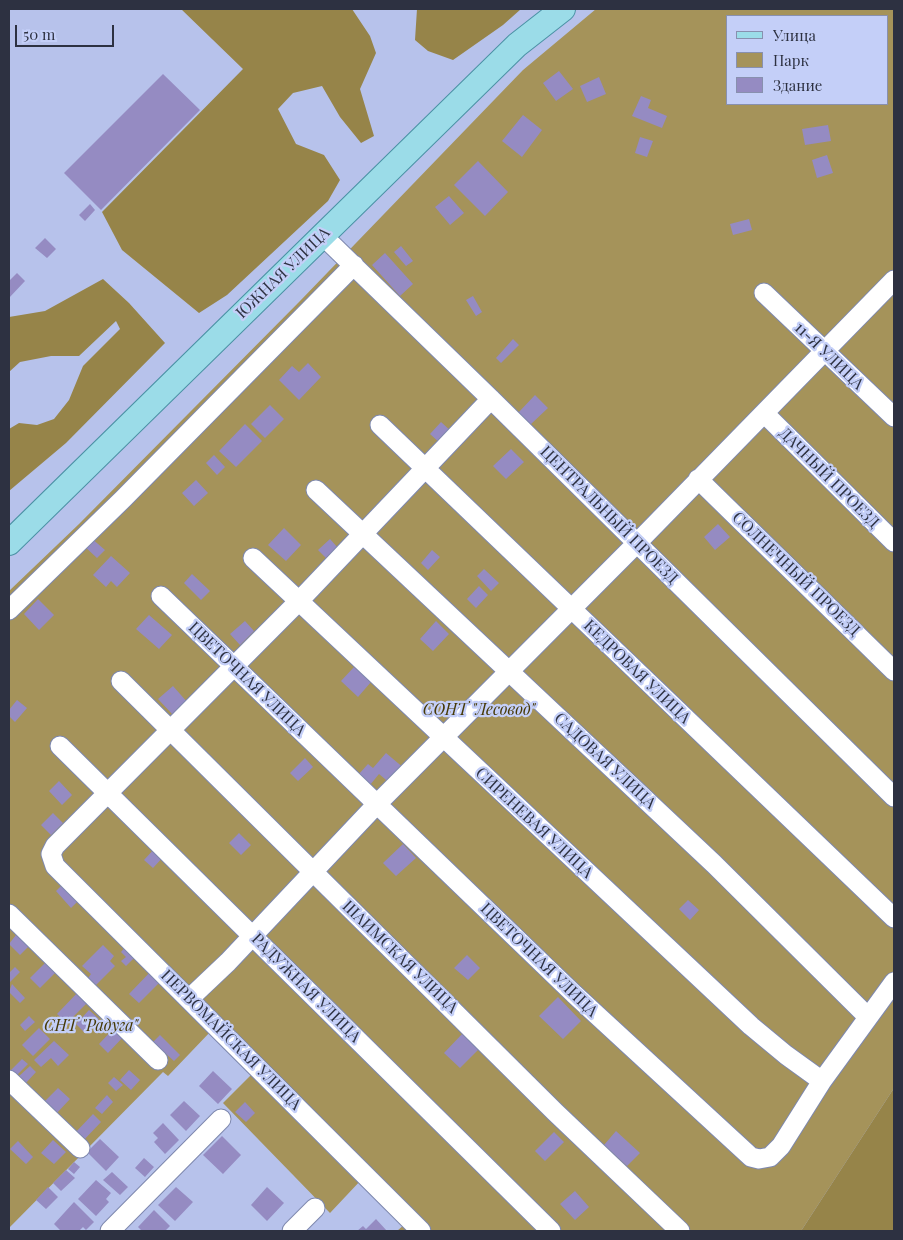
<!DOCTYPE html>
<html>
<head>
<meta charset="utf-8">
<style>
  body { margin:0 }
  #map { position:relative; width:903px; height:1240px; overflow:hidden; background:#b7c2eb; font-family:"Playfair Display",serif }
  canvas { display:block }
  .frame { position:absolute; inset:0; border:10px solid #2d3141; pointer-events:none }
  .legend { position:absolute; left:726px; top:15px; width:162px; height:90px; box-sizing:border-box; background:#c4cff8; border:1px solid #8890af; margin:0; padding:6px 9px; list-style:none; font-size:15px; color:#2d3141 }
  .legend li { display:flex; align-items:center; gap:10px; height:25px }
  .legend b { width:25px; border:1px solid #8890af }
  .scale { position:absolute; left:15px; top:25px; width:99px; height:22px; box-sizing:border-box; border:2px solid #2d3141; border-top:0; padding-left:6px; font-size:15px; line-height:18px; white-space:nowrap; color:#2d3141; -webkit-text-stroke:4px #c4cff8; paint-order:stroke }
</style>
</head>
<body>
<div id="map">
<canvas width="903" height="1240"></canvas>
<div class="frame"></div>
<ul class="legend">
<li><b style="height:6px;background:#9bdce8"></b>Улица</li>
<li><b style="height:14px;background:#a5935a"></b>Парк</li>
<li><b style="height:14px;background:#958bc2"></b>Здание</li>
</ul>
<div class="scale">50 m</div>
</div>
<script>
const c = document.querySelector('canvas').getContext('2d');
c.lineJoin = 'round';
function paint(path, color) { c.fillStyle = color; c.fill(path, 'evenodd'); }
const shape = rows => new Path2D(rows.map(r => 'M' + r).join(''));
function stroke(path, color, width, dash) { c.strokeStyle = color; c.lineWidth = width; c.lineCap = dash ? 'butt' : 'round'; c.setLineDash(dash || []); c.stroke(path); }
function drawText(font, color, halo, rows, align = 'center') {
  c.font = font + ' "Playfair Display",serif'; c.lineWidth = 4.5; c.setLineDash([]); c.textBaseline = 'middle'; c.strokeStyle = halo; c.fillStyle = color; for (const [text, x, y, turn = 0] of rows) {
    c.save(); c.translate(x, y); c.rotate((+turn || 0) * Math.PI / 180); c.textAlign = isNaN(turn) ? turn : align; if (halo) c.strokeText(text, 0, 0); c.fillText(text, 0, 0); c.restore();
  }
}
paint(shape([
  [596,9,894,9,894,1088,801,1231,397,1231,405,1224,362,1179,330,1213,223,1103,254,1072,212,1030,168,1076,163,1072,9,1228,9,591,79,524,300,301,523,70],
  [727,16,887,16,887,104,727,104]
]), '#a5935a');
paint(shape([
  [181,9,352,9,370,36,376,53,360,89,374,136,361,143,340,117,322,86,293,93,278,109,296,144,324,155,340,180,328,201,227,295,199,313,122,250,102,212,243,69],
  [417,9,521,9,503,25,453,60,428,51,415,40],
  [103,279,129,303,165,343,66,443,9,491,9,429,19,423,37,425,54,419,69,400,83,366,120,329,116,321,79,356,51,356,20,362,9,372,9,317,45,311],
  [894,1088,894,1231,801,1231]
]), '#968449');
paint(shape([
  [559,71,573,89,556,101,543,83],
  [163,74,200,110,101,210,64,173],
  [599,77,606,94,587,102,580,86],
  [641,96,651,100,648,108,667,116,662,128,632,116],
  [523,115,542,130,522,157,502,141],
  [828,125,831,141,805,145,802,129],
  [640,137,653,141,647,157,635,153],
  [827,155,833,173,817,178,812,160],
  [478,161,508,192,485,216,454,185],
  [449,196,464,213,450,225,435,207],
  [90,204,95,210,85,221,79,215],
  [749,219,752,230,733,235,730,224],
  [45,238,56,249,47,258,35,248],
  [401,246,413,261,406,266,394,252],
  [385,253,413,284,400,296,372,265],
  [17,273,25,281,9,298,9,281],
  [473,296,482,312,476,316,466,300],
  [513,339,519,345,501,363,496,358],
  [308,363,321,377,299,400,279,380,292,366,299,372],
  [535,395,548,408,530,425,518,413],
  [270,405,284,419,265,438,251,424],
  [441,422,452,432,441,444,430,434],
  [245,424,262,441,236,467,219,451],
  [511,449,524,462,506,479,493,466],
  [214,455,225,467,217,475,206,463],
  [196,480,208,493,194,506,182,493],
  [718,524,730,537,715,550,704,537],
  [284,528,301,545,286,561,268,545],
  [90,537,105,550,97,558,83,545],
  [330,539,338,548,327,559,318,550],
  [432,550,440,557,428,570,421,563],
  [111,556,130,573,117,587,111,581,106,587,93,575],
  [484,569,499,583,491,591,477,576],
  [192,574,210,591,201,600,184,583],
  [479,586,488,595,476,608,467,599],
  [38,599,54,615,39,630,24,614],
  [149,615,172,635,159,649,136,629],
  [245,621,254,631,240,645,230,634],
  [436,621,449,634,433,651,420,639],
  [354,667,371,682,358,697,341,681],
  [173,686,188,703,174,716,158,699],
  [17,700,27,708,15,722,9,716,9,710],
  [386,753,405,769,392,785,379,774,370,785,358,775,368,764,373,768],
  [305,758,313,767,298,781,290,773],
  [59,781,72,795,62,805,49,791],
  [53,813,63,823,51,835,41,825],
  [239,833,251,845,241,855,229,843],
  [403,844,416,858,396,876,383,863],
  [155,848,164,856,153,868,144,860],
  [62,885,78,901,71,908,56,891],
  [688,900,699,910,690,920,679,909],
  [19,931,32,943,20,955,9,944],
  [103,945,114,956,110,961,115,966,96,985,88,978,91,974,82,966],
  [127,945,137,955,126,966,121,961,126,957,121,952],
  [467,955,480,968,468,980,454,968],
  [46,962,56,972,40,988,30,978],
  [15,967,20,972,9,983,9,973],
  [153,969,163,979,139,1003,129,994],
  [12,984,25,998,20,1003,9,992],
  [80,990,90,1000,67,1023,57,1014],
  [558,997,581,1021,563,1039,539,1016],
  [89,1010,99,1019,85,1033,76,1024],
  [29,1016,35,1022,25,1031,20,1025],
  [116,1026,125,1035,108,1053,99,1044],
  [39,1028,50,1039,33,1056,22,1045],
  [463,1033,479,1049,460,1068,444,1053],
  [160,1035,180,1055,174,1061,153,1042],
  [54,1041,69,1055,58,1066,51,1058,41,1067,34,1060],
  [22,1059,28,1064,17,1075,11,1070],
  [30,1066,36,1072,25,1084,18,1077],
  [129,1070,140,1080,131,1090,120,1080],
  [213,1071,232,1089,218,1104,199,1086],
  [114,1077,123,1085,116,1091,108,1083],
  [58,1088,70,1099,56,1114,44,1102],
  [107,1095,113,1102,102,1114,95,1108],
  [184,1101,200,1116,186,1131,170,1115],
  [245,1102,255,1113,246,1122,235,1112],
  [93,1114,101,1122,82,1142,74,1134],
  [163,1123,179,1140,165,1154,154,1142,158,1138,153,1133],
  [616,1131,640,1153,627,1166,604,1145],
  [554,1132,564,1142,545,1161,535,1151],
  [222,1136,241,1155,223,1174,203,1155],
  [100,1139,119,1157,106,1171,87,1152],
  [53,1140,66,1152,54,1164,41,1153],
  [18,1141,33,1157,26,1164,10,1149],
  [144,1158,154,1167,145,1177,135,1168],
  [74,1162,80,1167,74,1174,68,1169],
  [66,1170,75,1178,61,1191,53,1183],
  [112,1172,128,1187,120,1195,103,1180],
  [96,1180,111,1193,106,1199,109,1202,96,1216,78,1199],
  [48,1187,58,1197,46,1209,36,1200],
  [176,1187,193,1202,175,1221,158,1205],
  [267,1187,284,1203,267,1221,251,1205],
  [575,1191,589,1207,575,1220,560,1204],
  [74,1202,94,1222,86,1230,83,1227,79,1231,61,1231,54,1224],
  [154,1210,170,1226,165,1231,142,1231,138,1227],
  [376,1219,387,1231,357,1231,363,1226,366,1229]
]), '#958bc2');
const minor = shape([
  [322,235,491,399,894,797],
  [764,293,894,417],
  [764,413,894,542],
  [380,425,894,918],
  [698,479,894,671],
  [316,490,714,864,868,1017],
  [253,558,751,1026,786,1055,822,1081],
  [161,596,574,994,751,1157,759,1159,770,1157,781,1146,822,1081,894,982],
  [9,610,123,499,354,265],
  [121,681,555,1112,680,1231],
  [60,746,551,1231],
  [9,914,158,1060],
  [190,998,228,962,377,804,637,543,894,280],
  [9,1080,80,1148],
  [110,1231,221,1119],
  [292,1231,315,1208],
  [421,1231,55,866,51,854,55,846,299,601,491,399]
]);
const major = shape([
  [9,543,517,45,563,9]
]);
stroke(minor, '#7e88ae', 21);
stroke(major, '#4a91a4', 26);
stroke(minor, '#fff', 19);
stroke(major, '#9bdce8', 24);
drawText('16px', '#2d3141', '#c4cff8', [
  ["ЮЖНАЯ УЛИЦА",283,273,-44],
  ["11-Я УЛИЦА",829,356,44],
  ["ДАЧНЫЙ ПРОЕЗД",829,478,45],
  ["ЦЕНТРАЛЬНЫЙ ПРОЕЗД",609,515,45],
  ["СОЛНЕЧНЫЙ ПРОЕЗД",796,574,44],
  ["КЕДРОВАЯ УЛИЦА",637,672,44],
  ["ЦВЕТОЧНАЯ УЛИЦА",247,679,44],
  ["САДОВАЯ УЛИЦА",605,761,43],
  ["СИРЕНЕВАЯ УЛИЦА",534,823,43],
  ["ШАИМСКАЯ УЛИЦА",400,957,44],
  ["ЦВЕТОЧНАЯ УЛИЦА",539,960,44],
  ["РАДУЖНАЯ УЛИЦА",306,988,45],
  ["ПЕРВОМАЙСКАЯ УЛИЦА",231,1040,45]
]);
drawText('italic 16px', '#463906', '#c4cff8', [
  ["СОНТ \"Лесовод\"",479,710],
  ["СНТ \"Радуга\"",91,1026]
]);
</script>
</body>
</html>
